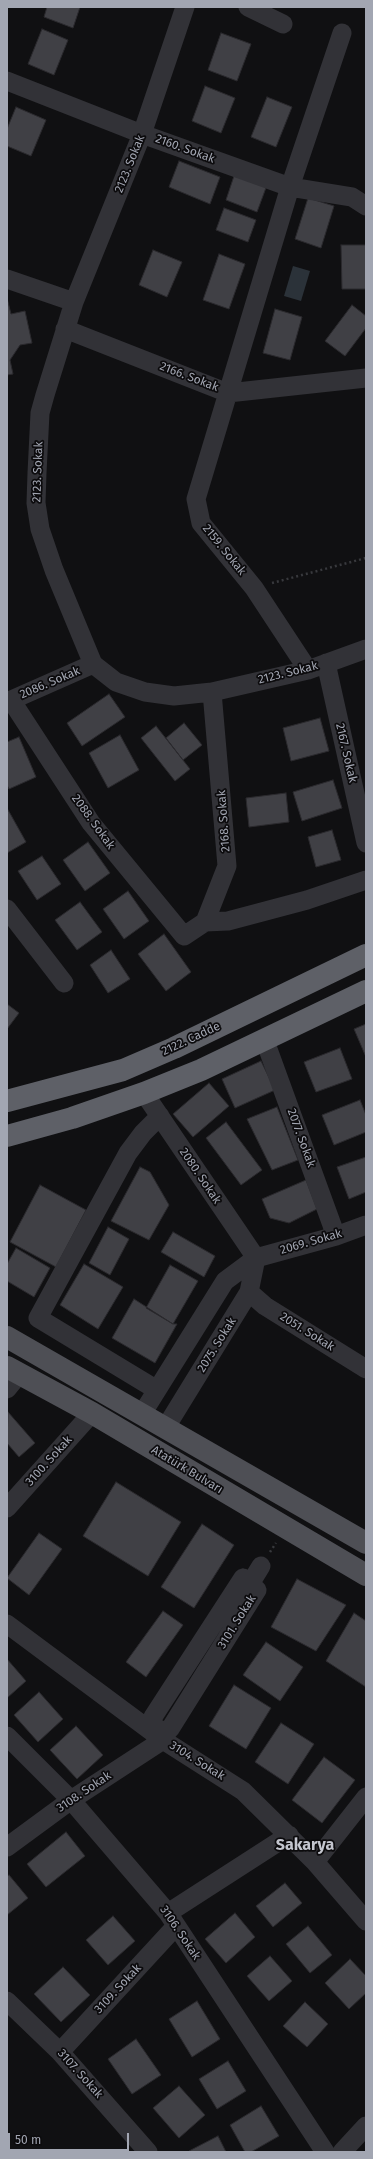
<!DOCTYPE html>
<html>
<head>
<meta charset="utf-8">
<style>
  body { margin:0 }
  #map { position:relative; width:373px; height:2159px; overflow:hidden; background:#101012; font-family:"Fira Sans",sans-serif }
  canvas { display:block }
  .frame { position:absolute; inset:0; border:8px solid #a2a6b2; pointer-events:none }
  .scale { position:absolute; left:8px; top:2133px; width:121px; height:18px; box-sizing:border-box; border:2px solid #a2a6b2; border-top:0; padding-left:5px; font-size:12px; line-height:14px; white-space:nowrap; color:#a2a6b2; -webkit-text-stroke:3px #0c0b0d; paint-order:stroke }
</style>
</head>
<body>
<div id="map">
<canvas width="373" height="2159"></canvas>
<div class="frame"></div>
<div class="scale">50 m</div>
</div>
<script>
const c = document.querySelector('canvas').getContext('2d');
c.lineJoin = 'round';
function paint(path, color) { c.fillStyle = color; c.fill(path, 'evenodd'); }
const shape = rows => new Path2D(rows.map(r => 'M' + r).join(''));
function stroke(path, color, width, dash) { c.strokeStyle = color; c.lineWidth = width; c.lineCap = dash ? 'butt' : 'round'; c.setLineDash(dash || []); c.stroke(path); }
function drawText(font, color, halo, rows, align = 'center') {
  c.font = font + ' "Fira Sans",sans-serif'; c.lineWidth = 3.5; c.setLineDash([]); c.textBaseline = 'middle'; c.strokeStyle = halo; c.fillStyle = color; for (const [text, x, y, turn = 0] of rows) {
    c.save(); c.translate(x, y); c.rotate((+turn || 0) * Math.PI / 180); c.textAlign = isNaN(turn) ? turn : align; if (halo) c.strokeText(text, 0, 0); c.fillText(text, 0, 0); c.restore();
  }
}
paint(shape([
  [293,266,310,271,301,301,284,296]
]), '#2b3239');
const building = shape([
  [47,7,80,7,73,28,44,17,47,7],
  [42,29,68,40,54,75,28,64,42,29],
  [221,33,251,44,237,81,208,70,221,33],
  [205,86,235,98,221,133,192,121,205,86],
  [267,97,292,107,276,147,251,137,267,97],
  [16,107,46,120,31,156,7,146,7,129,16,107],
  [179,161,220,177,210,204,169,187,179,161],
  [235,173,267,185,257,212,226,200,235,173],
  [308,198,334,206,321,248,295,239,308,198],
  [224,208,256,220,248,242,216,230,224,208],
  [341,245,366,245,366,289,342,289,341,245],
  [153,250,182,262,167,297,139,285,153,250],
  [219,254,245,264,229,309,203,300,219,254],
  [7,298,11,314,25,311,32,343,20,345,10,360,13,374,7,375,7,298],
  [352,305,366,316,366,328,345,356,325,341,352,305],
  [275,309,302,317,290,360,263,353,275,309],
  [109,694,125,717,82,746,67,723,109,694],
  [320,718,329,751,291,761,283,728,320,718],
  [184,723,202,745,183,760,166,738,184,723],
  [156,726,190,769,175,781,141,738,156,726],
  [120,735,139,770,108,788,89,753,120,735],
  [19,737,36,777,9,789,7,785,7,742,19,737],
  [333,780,342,808,302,821,293,792,333,780],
  [286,793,289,822,249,827,246,798,286,793],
  [7,808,26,842,7,853,7,808],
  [332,830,341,860,316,867,308,837,332,830],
  [88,842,110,873,85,891,63,860,88,842],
  [42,856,61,884,37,900,18,871,42,856],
  [128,891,149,921,124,939,103,909,128,891],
  [80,902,102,932,77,950,55,920,80,902],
  [164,934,191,972,166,991,138,954,164,934],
  [111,950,130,979,108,993,90,965,111,950],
  [7,1004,19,1013,7,1029,7,1004],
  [366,1024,366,1057,354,1029,366,1024],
  [340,1048,352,1079,316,1092,304,1062,340,1048],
  [261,1061,275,1090,235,1108,222,1079,261,1061],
  [209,1083,229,1106,193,1137,173,1114,209,1083],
  [360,1100,366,1115,366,1132,334,1145,322,1115,360,1100],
  [277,1107,298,1160,272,1170,247,1119,277,1107],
  [226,1122,262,1170,241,1185,206,1138,226,1122],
  [366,1157,366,1192,349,1199,337,1167,366,1157],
  [140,1167,150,1172,169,1205,149,1240,111,1221,140,1167],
  [306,1180,317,1209,289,1223,270,1218,262,1199,306,1180],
  [40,1185,86,1210,56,1267,10,1242,40,1185],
  [108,1227,129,1239,110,1275,89,1263,108,1227],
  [173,1232,215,1256,204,1277,161,1252,173,1232],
  [16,1248,50,1268,34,1297,7,1281,7,1264,16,1248],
  [84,1264,123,1287,98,1329,60,1305,84,1264],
  [170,1265,198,1281,173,1324,146,1308,170,1265],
  [134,1299,173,1324,177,1324,155,1363,112,1338,134,1299],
  [8,1412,35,1443,19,1457,7,1443,8,1412],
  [116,1482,181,1522,148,1576,83,1536,116,1482],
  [202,1524,234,1545,194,1608,161,1587,202,1524],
  [39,1533,62,1549,29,1595,7,1578,39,1533],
  [297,1579,346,1605,316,1651,271,1627,297,1579],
  [163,1611,183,1625,146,1677,126,1662,163,1611],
  [354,1613,366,1621,366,1687,326,1661,354,1613],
  [266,1642,303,1667,280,1701,243,1675,266,1642],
  [7,1659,26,1681,7,1698,7,1659],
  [234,1685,271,1708,246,1749,209,1726,234,1685],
  [39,1692,63,1719,38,1742,14,1715,39,1692],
  [281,1723,314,1744,288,1784,255,1762,281,1723],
  [76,1726,103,1755,77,1779,50,1750,76,1726],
  [324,1757,355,1780,322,1823,292,1800,324,1757],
  [66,1832,85,1856,46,1887,27,1864,66,1832],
  [9,1875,28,1898,7,1915,7,1877,9,1875],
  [285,1883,302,1903,273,1927,256,1906,285,1883],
  [235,1913,255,1937,226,1963,205,1939,235,1913],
  [113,1916,135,1941,108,1965,86,1940,113,1916],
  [308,1926,332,1955,310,1973,286,1944,308,1926],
  [270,1956,292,1981,269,2001,247,1976,270,1956],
  [350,1959,366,1976,366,1993,349,2009,325,1983,350,1959],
  [63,1967,90,1995,61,2022,34,1994,63,1967],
  [197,2001,220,2039,192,2057,169,2019,197,2001],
  [305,2002,328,2024,307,2047,283,2026,305,2002],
  [136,2039,161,2075,132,2094,108,2059,136,2039],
  [228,2061,246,2091,217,2109,199,2079,228,2061],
  [179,2086,205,2115,179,2138,153,2108,179,2086],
  [261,2106,279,2136,251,2152,245,2152,230,2125,261,2106],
  [218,2136,226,2152,190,2152,189,2151,218,2136]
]);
paint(building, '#404045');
stroke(building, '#2b2a2e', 1);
stroke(shape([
  [272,583,366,558],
  [270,1552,276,1543]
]), '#38393d', 2.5, [2, 3]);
stroke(shape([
  [185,7,142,134,74,302,45,395,40,413,37,473,36,503,40,529,54,570,93,664,116,682,145,692,174,696,212,692,308,670,366,649],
  [248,7,283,24],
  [7,81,142,134,290,187,352,197,366,206],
  [7,279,74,302],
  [65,329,228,393,366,378],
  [326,663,366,843],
  [308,670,254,588,201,523,196,499,290,187,342,33],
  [11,700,91,823,184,936,205,922,227,866,212,692],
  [7,702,93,664],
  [7,909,64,983],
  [205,922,228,921,307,900,366,880],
  [265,1041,336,1236],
  [144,1093,256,1258],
  [249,1292,265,1306,366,1369],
  [7,1389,20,1373],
  [157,1390,38,1318,128,1153,143,1133,160,1116],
  [142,1414,225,1281,256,1258,336,1236,366,1225],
  [166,1427,249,1292,256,1258],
  [7,1508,92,1413],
  [243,1578,257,1590,170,1729,154,1733,153,1717,243,1578],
  [250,1584,261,1566],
  [7,1624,163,1740,243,1791,315,1862,366,1921],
  [7,1736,71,1800,168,1913,325,2152],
  [7,1847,71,1800,163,1740],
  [315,1862,366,1797],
  [168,1913,289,1835],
  [7,2001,60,2052,148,2152],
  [60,2052,176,1926],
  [342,2152,366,2126]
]), '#323237', 19);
stroke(shape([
  [7,1337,366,1543],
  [7,1367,92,1413,366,1575]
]), '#4e4f55', 22);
stroke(shape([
  [7,1101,123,1070,174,1048,366,955],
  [7,1136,72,1118,144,1093,201,1070,366,991]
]), '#5e6067', 22);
drawText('12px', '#a2a6b2', '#0c0b0d', [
  ["2160. Sokak",185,149,20],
  ["2123. Sokak",130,164,-68],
  ["2166. Sokak",189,377,21],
  ["2123. Sokak",38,472,-88],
  ["2159. Sokak",224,550,51],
  ["2123. Sokak",288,673,-14],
  ["2086. Sokak",50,683,-23],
  ["2167. Sokak",346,753,77],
  ["2168. Sokak",224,821,-94],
  ["2088. Sokak",93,822,54],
  ["2122. Cadde",191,1039,-25],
  ["2077. Sokak",301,1138,70],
  ["2080. Sokak",200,1176,56],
  ["2069. Sokak",311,1242,-16],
  ["2051. Sokak",307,1332,32],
  ["2075. Sokak",217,1345,-58],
  ["3100. Sokak",49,1461,-48],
  ["Atatürk Bulvarı",187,1470,31],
  ["3101. Sokak",237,1622,-58],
  ["3104. Sokak",197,1761,32],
  ["3108. Sokak",84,1792,-34],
  ["3106. Sokak",180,1933,56],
  ["3109. Sokak",118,1989,-47],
  ["3107. Sokak",80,2074,48]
]);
drawText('bold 16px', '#c3c5ce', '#0c0b0d', [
  ["Sakarya",305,1846]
]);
</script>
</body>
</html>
